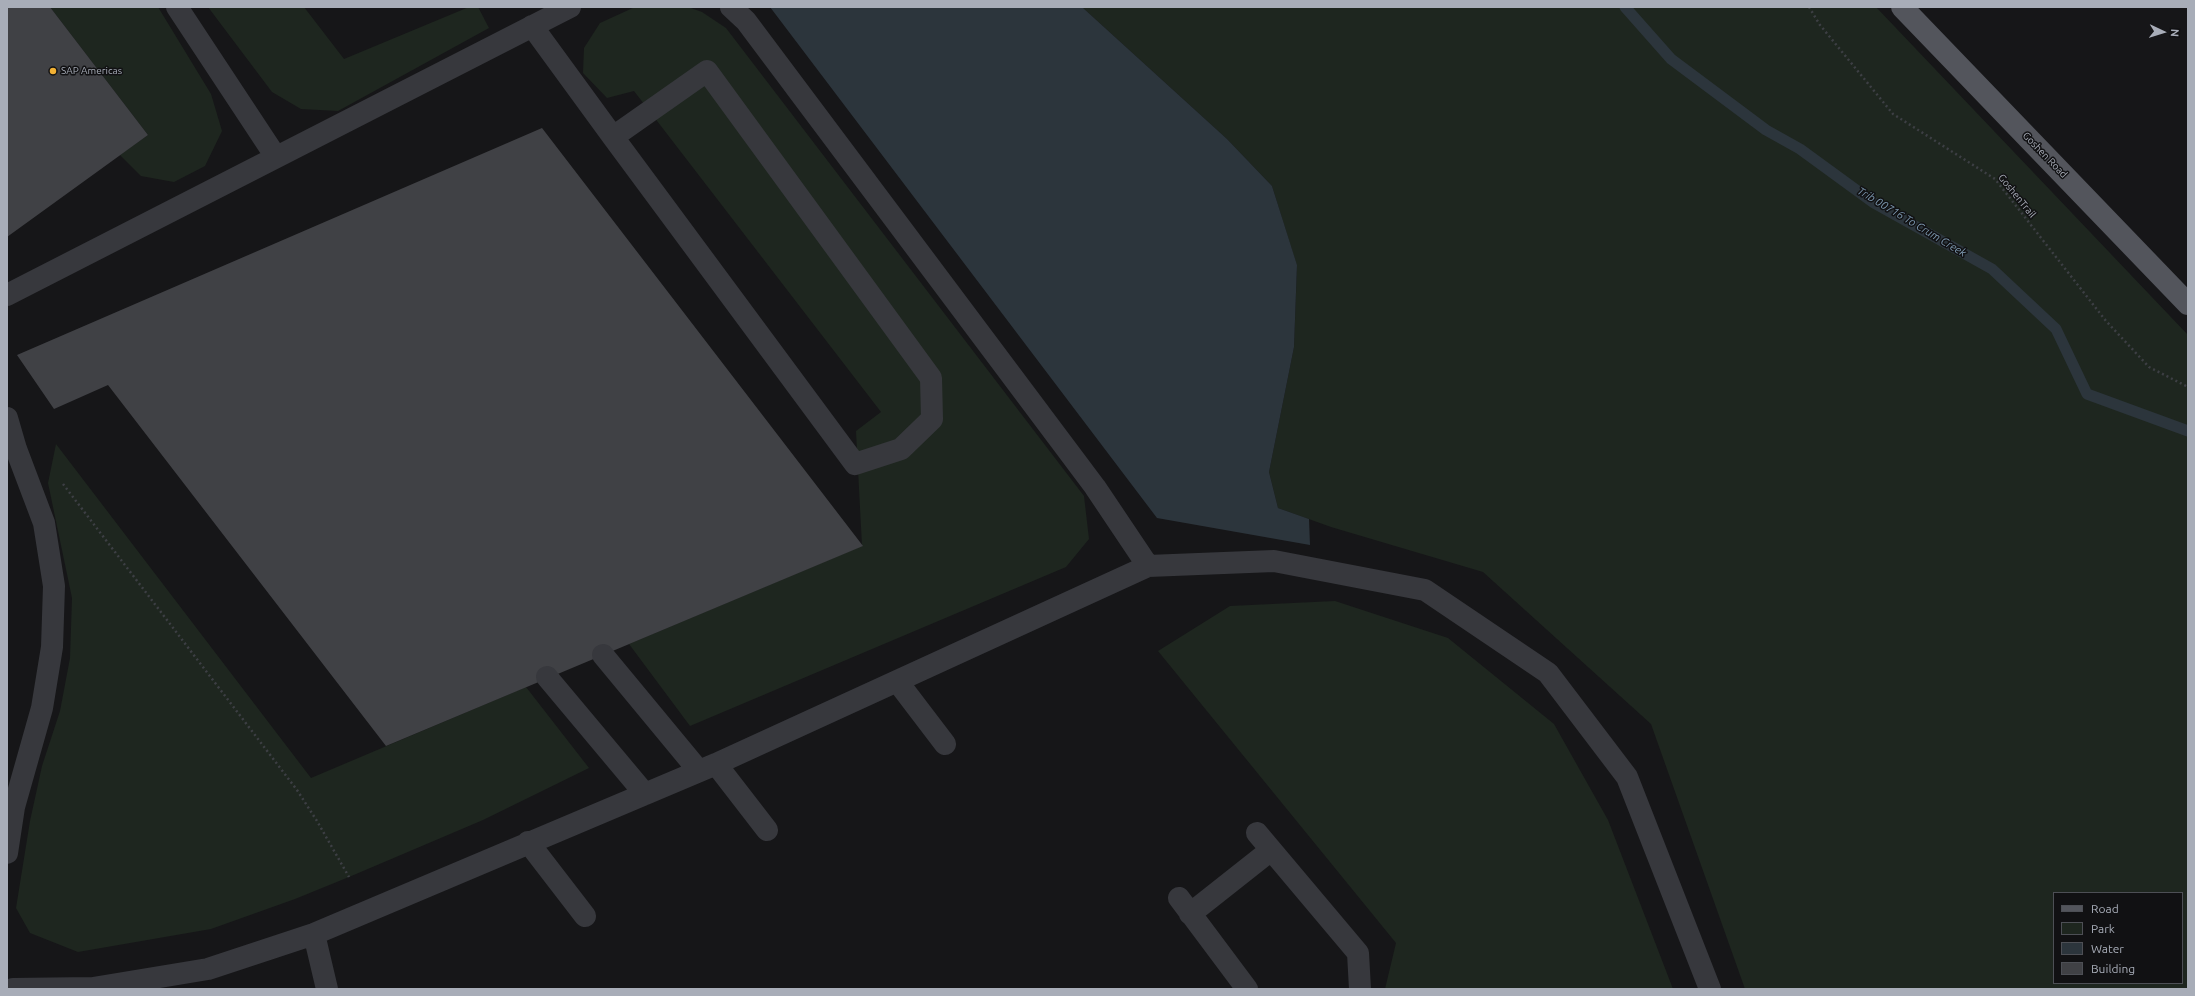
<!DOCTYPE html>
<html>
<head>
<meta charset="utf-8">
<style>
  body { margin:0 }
  #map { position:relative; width:2195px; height:996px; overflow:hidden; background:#161618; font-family:Ubuntu,sans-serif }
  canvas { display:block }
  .frame { position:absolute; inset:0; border:8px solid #a8adb8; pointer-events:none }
  .legend { position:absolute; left:2053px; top:892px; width:130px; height:92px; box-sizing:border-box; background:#111113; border:1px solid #4d4f55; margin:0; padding:5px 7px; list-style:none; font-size:12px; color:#a8adb8 }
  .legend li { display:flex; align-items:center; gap:8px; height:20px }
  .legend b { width:20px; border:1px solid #4d4f55 }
  .north { position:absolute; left:2143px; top:12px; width:40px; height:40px; -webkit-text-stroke:3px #111113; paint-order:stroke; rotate:94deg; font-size:11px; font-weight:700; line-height:16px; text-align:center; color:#a8adb8 }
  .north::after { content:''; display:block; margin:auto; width:14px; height:18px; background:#a8adb8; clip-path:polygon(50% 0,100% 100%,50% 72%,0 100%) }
</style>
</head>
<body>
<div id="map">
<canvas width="2195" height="996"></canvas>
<div class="frame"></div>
<ul class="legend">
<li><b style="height:5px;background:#53555c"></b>Road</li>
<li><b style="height:11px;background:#1e261f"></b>Park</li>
<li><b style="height:11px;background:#2c353c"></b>Water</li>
<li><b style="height:11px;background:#404145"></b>Building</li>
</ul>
<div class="north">N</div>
</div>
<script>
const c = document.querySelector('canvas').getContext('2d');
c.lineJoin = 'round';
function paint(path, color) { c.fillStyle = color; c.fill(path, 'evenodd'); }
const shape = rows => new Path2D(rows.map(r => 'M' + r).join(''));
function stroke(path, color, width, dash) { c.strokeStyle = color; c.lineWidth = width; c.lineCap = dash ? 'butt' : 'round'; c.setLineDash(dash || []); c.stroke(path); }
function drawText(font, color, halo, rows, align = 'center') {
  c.font = font + ' Ubuntu,sans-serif'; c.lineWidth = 3; c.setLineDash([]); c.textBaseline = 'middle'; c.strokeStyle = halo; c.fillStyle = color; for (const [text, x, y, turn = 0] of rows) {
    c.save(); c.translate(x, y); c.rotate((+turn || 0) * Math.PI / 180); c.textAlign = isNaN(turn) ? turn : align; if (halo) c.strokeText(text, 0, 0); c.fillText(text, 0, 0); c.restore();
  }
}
paint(shape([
  [50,7,158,7,211,94,222,131,205,166,174,182,141,176,120,155,148,135],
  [208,7,304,7,344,59,469,7,478,7,489,28,338,111,301,109,272,92],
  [635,7,688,7,702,12,726,28,1084,496,1089,539,1066,567,690,726,629,644,862,546,856,431,881,412,634,91,607,98,583,73,584,48,600,23],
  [1082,7,1876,7,2188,335,2188,989,1745,989,1651,724,1483,572,1331,527,1278,508,1269,472,1294,347,1297,266,1272,186,1227,139],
  [2054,893,2182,893,2182,983,2054,983],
  [56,444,311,778,526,687,589,768,483,820,349,877,295,899,211,929,78,952,30,933,16,908,30,821,42,766,60,711,70,658,72,598,48,483],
  [1335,601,1448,638,1554,724,1608,820,1673,989,1385,989,1396,943,1158,651,1230,606]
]), '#1e261f');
paint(shape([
  [770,7,1082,7,1227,139,1272,186,1297,265,1294,347,1269,472,1278,508,1309,519,1310,545,1157,518]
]), '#2c353c');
stroke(shape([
  [1625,7,1671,59,1766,130,1800,149,1874,203,1992,269,2056,329,2087,394,2188,431]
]), '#2c353c', 11);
paint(shape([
  [7,7,50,7,148,135,7,237],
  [542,128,863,546,386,746,108,385,54,409,17,355]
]), '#404145');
stroke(shape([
  [1809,7,1820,25,1893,114,1995,179,2106,321,2149,367,2188,387],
  [63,484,297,790,317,821,349,877]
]), '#3d3f44', 2.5, [2, 3]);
stroke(shape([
  [177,7,276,157],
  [731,7,746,21,1095,487,1148,566],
  [532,26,613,137,855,464,901,449,932,419,931,378,707,71,613,137],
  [7,295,570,7],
  [7,418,16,449,44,523,54,586,52,647,42,708,14,807,7,853],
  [603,655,699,771],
  [547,677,645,794],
  [897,681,945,744],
  [716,764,767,830],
  [1257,833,1358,953,1360,989],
  [528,842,585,916],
  [1179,898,1247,989],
  [1190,914,1271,850],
  [314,934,327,989],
  [13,989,93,988,208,969,314,934,716,764,1148,566,1274,561,1425,590,1548,673,1627,777,1710,989]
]), '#37383d', 22);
stroke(shape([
  [1902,7,2188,304]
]), '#53555c', 22);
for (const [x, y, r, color] of [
  [53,71,4,"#f2b134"]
]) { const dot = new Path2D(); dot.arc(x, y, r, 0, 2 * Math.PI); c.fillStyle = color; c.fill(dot); stroke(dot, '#111113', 1.5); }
drawText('10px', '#a8adb8', '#111113', [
  ["SAP Americas",61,71]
], 'left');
drawText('10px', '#a8adb8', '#111113', [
  ["Goshen Road",2045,155,46],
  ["GoshenTrail",2017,196,51]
]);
drawText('italic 11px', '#7f9bb3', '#111113', [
  ["Trib 00716 To Crum Creek",1912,222,31]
]);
</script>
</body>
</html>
